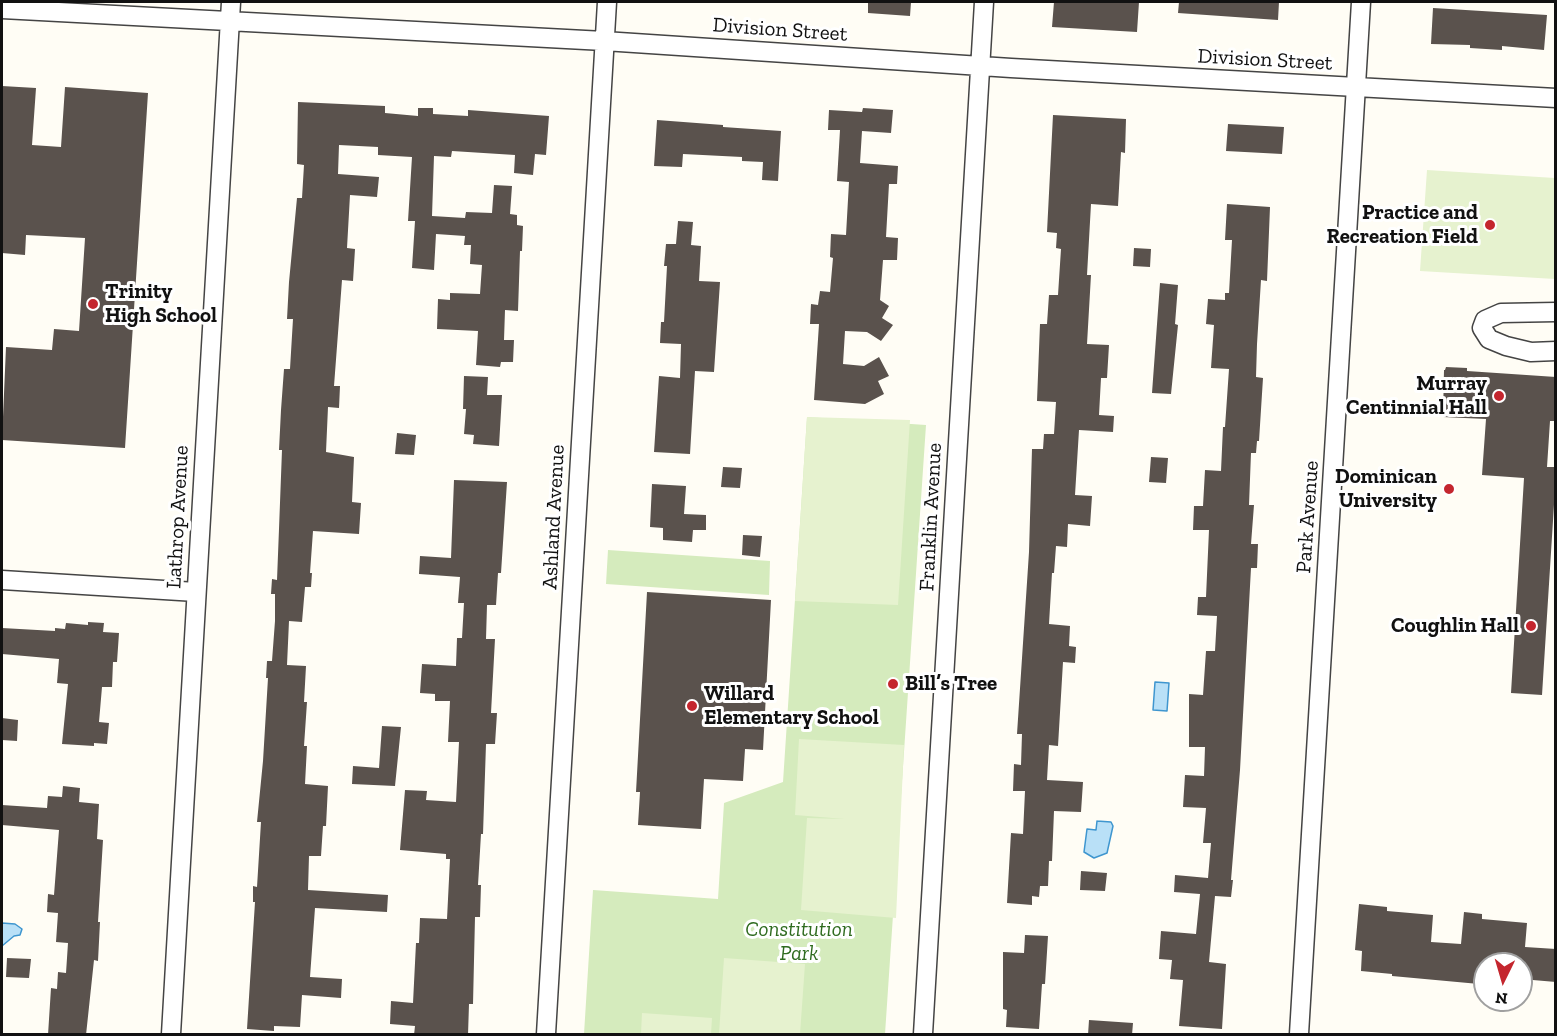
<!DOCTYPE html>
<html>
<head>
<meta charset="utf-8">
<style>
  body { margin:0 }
  #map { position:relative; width:1557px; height:1036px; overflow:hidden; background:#fffdf5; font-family:"Zilla Slab",serif }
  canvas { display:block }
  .frame { position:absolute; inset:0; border:3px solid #111; pointer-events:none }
  .north { position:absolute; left:1473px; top:952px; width:60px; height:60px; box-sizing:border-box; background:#fff; border:2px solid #a0a0a0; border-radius:50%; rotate:185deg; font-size:16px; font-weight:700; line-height:24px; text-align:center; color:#111 }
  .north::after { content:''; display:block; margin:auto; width:21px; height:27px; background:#c4262e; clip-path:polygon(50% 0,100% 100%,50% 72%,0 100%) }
</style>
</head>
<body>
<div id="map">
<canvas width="1557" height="1036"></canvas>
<div class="frame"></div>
<div class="north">N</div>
</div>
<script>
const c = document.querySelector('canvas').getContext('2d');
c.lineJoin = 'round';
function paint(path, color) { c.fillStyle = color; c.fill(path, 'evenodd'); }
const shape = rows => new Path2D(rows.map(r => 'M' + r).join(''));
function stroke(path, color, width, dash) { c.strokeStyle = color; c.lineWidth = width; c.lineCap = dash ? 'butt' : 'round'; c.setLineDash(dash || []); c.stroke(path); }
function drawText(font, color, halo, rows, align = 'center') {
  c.font = font + ' "Zilla Slab",serif'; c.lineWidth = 6; c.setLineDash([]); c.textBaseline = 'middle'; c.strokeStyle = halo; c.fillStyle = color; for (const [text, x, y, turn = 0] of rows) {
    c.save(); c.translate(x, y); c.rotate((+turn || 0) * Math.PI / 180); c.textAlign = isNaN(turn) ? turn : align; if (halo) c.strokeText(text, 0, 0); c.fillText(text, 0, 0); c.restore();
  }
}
paint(shape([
  [807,417,926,425,885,1034,584,1034,593,890,718,899,724,803,783,782],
  [608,550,770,561,769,595,606,584]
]), '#d5ebbd');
paint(shape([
  [1427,170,1555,178,1555,279,1420,271],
  [807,417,910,420,898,605,795,601],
  [799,739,904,745,896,918,801,910,807,818,845,819,795,815],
  [724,958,805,964,800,1034,719,1034],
  [642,1013,712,1018,711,1034,641,1034]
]), '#e6f2cf');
const water = shape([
  [1155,682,1169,683,1167,711,1153,710,1155,682],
  [1097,821,1111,822,1113,826,1107,853,1094,858,1084,852,1087,829,1096,830,1097,821],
  [2,923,15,924,22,929,20,935,14,936,2,946,2,923]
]);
paint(water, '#b9e0f7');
stroke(water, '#3f96cf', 1.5);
paint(shape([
  [868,2,911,2,910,16,868,13],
  [1054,2,1139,2,1137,32,1052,27],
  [1179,2,1279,2,1278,20,1178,13],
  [1433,8,1547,15,1544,50,1502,46,1502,50,1470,48,1470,45,1431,44],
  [2,86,36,88,32,145,61,147,65,87,148,93,125,448,2,440,6,347,52,350,54,329,79,331,85,238,26,235,25,255,2,253],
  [298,102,385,106,385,113,418,116,418,108,433,108,433,114,468,116,468,110,549,116,546,155,535,154,533,175,514,173,515,155,452,151,451,157,434,156,432,216,465,218,466,212,492,213,494,185,512,186,510,214,517,215,517,225,523,226,522,251,520,251,518,311,505,310,504,340,514,340,513,362,501,362,500,367,476,365,478,331,437,329,438,299,450,300,450,293,480,294,482,265,470,264,471,245,464,245,465,236,436,234,434,270,412,268,415,221,408,221,412,157,378,155,378,147,339,145,338,174,379,177,377,197,350,195,347,248,355,249,353,281,342,280,334,386,340,386,339,408,328,407,326,452,354,457,352,502,361,503,359,534,313,531,310,573,312,573,311,587,305,587,302,622,289,621,287,665,306,666,304,702,307,702,304,746,307,746,305,784,328,786,326,826,323,826,321,856,309,856,308,890,388,895,387,912,315,908,310,977,342,979,341,998,302,995,300,1027,274,1026,274,1031,247,1029,255,902,253,902,253,886,257,887,261,822,257,822,263,761,268,678,266,678,267,661,272,661,275,621,275,594,271,594,272,579,277,580,279,529,282,450,279,450,281,410,284,369,290,369,293,319,287,319,289,282,297,198,302,198,304,165,297,164],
  [863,108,893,110,891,133,862,131,860,163,898,166,897,184,889,184,886,237,898,238,897,260,883,260,880,300,889,306,882,318,893,325,881,341,867,332,845,331,843,364,864,366,879,357,889,376,878,381,884,394,865,404,814,400,819,324,810,324,811,304,818,305,820,291,830,292,833,258,830,257,831,234,846,235,849,182,837,181,840,130,828,130,829,110,862,112],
  [1053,115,1126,119,1125,153,1121,152,1118,206,1091,204,1087,275,1091,275,1087,344,1109,345,1107,378,1101,378,1099,415,1114,416,1113,432,1079,430,1075,495,1092,496,1090,526,1068,524,1067,547,1056,546,1054,573,1052,573,1049,624,1070,626,1069,646,1076,647,1075,663,1063,662,1058,746,1049,745,1047,780,1083,782,1081,812,1054,811,1052,861,1049,861,1048,886,1040,886,1039,897,1032,896,1032,905,1007,903,1011,833,1023,834,1025,791,1013,791,1014,764,1021,765,1022,734,1017,734,1029,552,1032,449,1043,449,1044,434,1054,434,1056,402,1037,401,1040,324,1047,324,1049,295,1058,295,1061,249,1056,248,1057,233,1047,232],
  [657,120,723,125,723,127,781,131,778,181,762,180,763,162,742,161,742,157,683,154,682,167,654,166],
  [1228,124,1284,127,1282,154,1226,151],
  [1227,204,1270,207,1267,281,1261,280,1257,344,1256,377,1263,378,1259,441,1257,441,1256,453,1251,453,1249,505,1254,505,1251,544,1258,544,1257,568,1251,568,1240,770,1231,880,1233,880,1231,897,1215,896,1209,962,1226,964,1222,1029,1179,1026,1183,980,1170,979,1172,960,1159,959,1161,931,1196,934,1200,894,1174,892,1175,875,1208,878,1211,843,1203,843,1206,808,1183,807,1185,775,1204,776,1205,747,1189,747,1189,694,1203,695,1206,651,1215,651,1217,616,1197,615,1198,597,1206,597,1209,530,1193,530,1194,506,1203,506,1205,470,1221,471,1223,427,1225,427,1229,369,1211,368,1214,325,1206,324,1208,299,1225,300,1225,293,1229,293,1232,240,1225,240],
  [678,221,693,222,691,245,701,246,699,281,720,282,714,372,695,371,690,454,654,452,659,376,680,378,681,344,660,343,661,322,664,322,667,266,664,266,666,244,676,244],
  [1134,248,1151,249,1150,267,1133,266],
  [1160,283,1178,285,1175,324,1178,325,1171,394,1152,393],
  [1446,367,1467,368,1467,371,1556,377,1556,421,1550,421,1547,467,1556,467,1556,473,1542,695,1511,693,1524,478,1482,475,1486,419,1443,417,1444,370,1445,370],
  [464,376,488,377,487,395,502,395,499,446,473,444,474,435,464,434,466,409,463,409],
  [397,433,416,435,414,455,395,454],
  [1151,457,1168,458,1166,483,1149,482],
  [723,467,742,468,740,488,721,487],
  [454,480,507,482,501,573,498,573,496,605,487,605,486,639,495,639,491,713,497,713,495,744,486,744,483,834,481,834,478,885,481,885,480,917,475,917,473,1004,469,1004,468,1035,414,1035,415,1026,390,1024,391,1001,413,1003,416,943,419,943,420,918,447,919,450,859,446,859,446,854,400,850,405,790,427,791,426,800,456,802,459,742,448,742,450,701,435,701,435,694,420,693,422,664,456,666,457,638,462,638,464,603,458,603,460,577,419,574,420,556,451,558],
  [652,484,686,486,684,514,706,515,706,530,693,530,692,542,663,540,663,528,650,527],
  [743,535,762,536,760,557,742,555],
  [647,592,771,600,763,750,745,749,743,781,704,779,701,829,638,825,640,792,636,792],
  [88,622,104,623,103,632,119,633,117,662,113,662,112,687,102,687,99,722,109,723,107,744,94,743,94,746,62,744,68,684,57,683,59,659,2,654,2,628,55,631,55,628,65,629,66,623,88,625],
  [2,718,18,720,17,741,2,740],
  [382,726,401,727,395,786,352,784,353,766,379,768],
  [63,786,80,788,79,802,99,804,97,839,103,840,98,922,100,922,98,961,94,960,86,1035,48,1035,51,988,57,989,58,972,66,973,68,943,56,942,58,913,47,912,48,894,54,895,59,830,2,825,2,805,47,808,48,796,62,797],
  [1081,871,1107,873,1105,891,1080,890],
  [1359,904,1387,907,1387,911,1433,915,1431,942,1461,944,1464,912,1482,914,1482,919,1527,923,1525,947,1556,949,1556,982,1521,979,1521,964,1480,964,1479,984,1392,976,1392,974,1361,971,1362,951,1355,950],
  [1025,935,1048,936,1045,984,1042,984,1039,1029,1006,1027,1007,1010,1003,1009,1003,952,1024,953],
  [7,958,31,959,29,978,6,977],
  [1089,1020,1133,1023,1132,1035,1088,1035]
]), '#5a524d');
const minor = shape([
  [2,9,604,41,1011,68,1556,98],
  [1556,312,1501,313,1485,320,1482,328,1489,339,1506,346,1531,352,1556,351],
  [2,580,196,592],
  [171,1034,231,2],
  [546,1034,607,2],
  [923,1034,984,2],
  [1299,1034,1361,2]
]);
stroke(minor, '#444', 21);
stroke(minor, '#fff', 18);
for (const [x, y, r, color] of [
  [1490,225,6,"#c4262e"],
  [93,304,6,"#c4262e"],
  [1499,396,6,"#c4262e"],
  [1449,489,6,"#c4262e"],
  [1531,626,6,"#c4262e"],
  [893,684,6,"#c4262e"],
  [692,706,6,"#c4262e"]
]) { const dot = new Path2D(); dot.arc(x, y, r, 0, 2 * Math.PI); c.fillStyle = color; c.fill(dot); stroke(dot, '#fff', 2); }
drawText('21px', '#111', '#fff', [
  ["Division Street",780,30,4],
  ["Division Street",1265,60,3],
  ["Lathrop Avenue",178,517,-87],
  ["Ashland Avenue",554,517,-87],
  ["Franklin Avenue",931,517,-87],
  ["Park Avenue",1308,517,-86]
]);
drawText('bold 21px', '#111', '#fff', [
  ["Practice and",1478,213],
  ["Recreation Field",1478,237],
  ["Trinity",105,292,"left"],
  ["High School",105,316,"left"],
  ["Murray",1487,384],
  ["Centinnial Hall",1487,408],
  ["Dominican",1437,477],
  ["University",1437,501],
  ["Coughlin Hall",1519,626],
  ["Bill’s Tree",905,684,"left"],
  ["Willard",704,694,"left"],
  ["Elementary School",704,718,"left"]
], 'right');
drawText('italic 21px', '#2f6b1f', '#fff', [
  ["Constitution",799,930],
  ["Park",799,954]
]);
</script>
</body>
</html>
